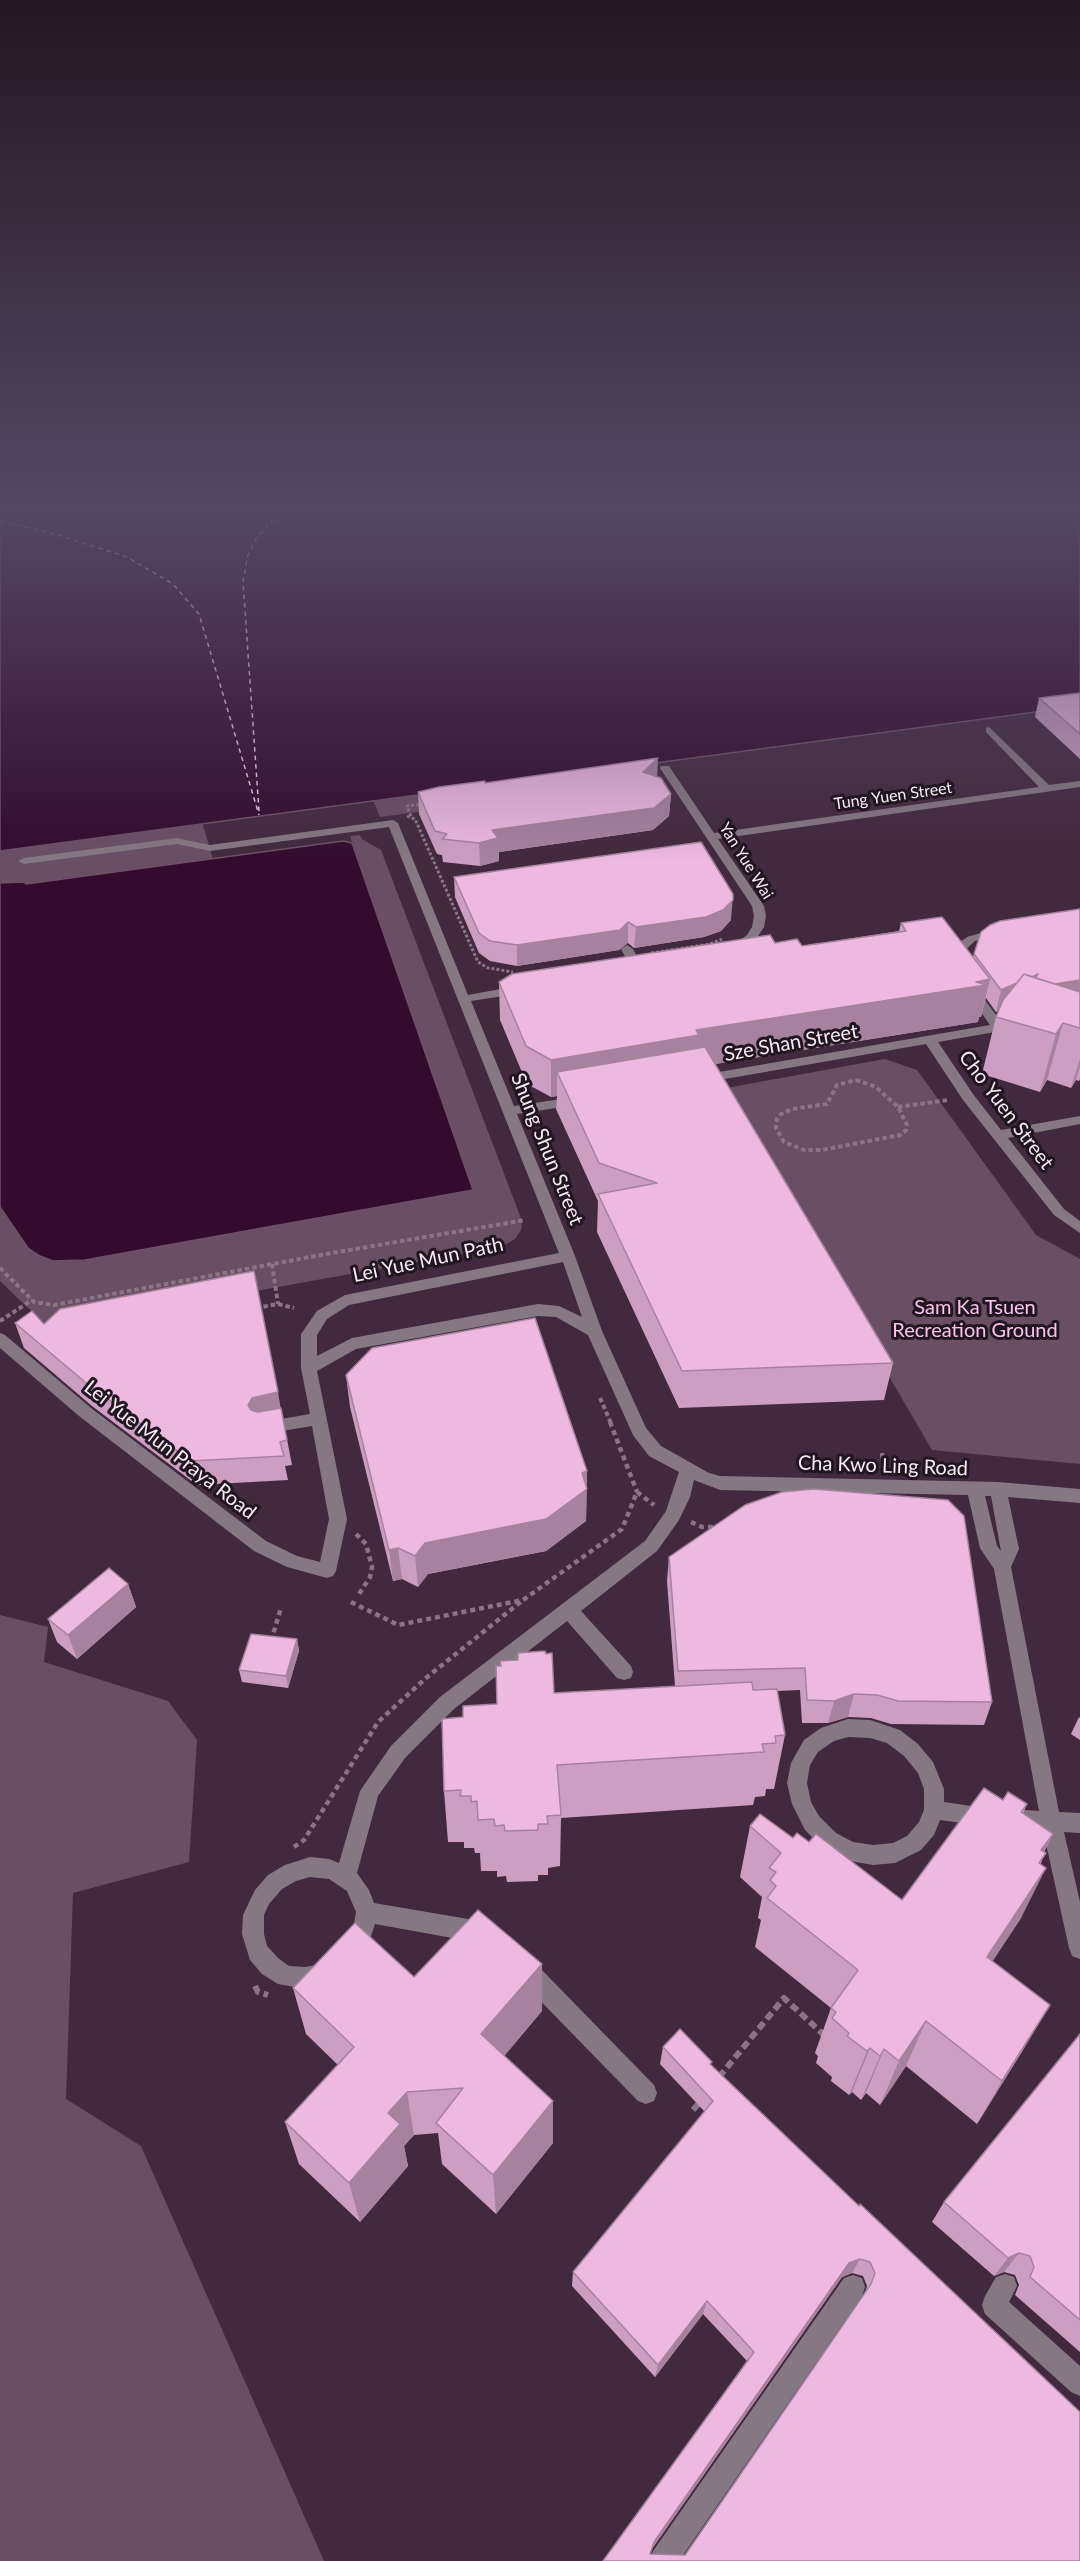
<!DOCTYPE html>
<html>
<head>
<meta charset="utf-8">
<style>
  body { margin:0 }
  canvas { display:block; background:#42293d }
</style>
</head>
<body>
<canvas width="1080" height="2561"></canvas>
<script>
const c = document.querySelector('canvas').getContext('2d');
c.lineJoin = 'round';
function paint(path, color) { c.fillStyle = color; c.fill(path, 'evenodd'); }
const shape = rows => new Path2D(rows.map(r => 'M' + r).join(''));
function stroke(path, color, width, dash) { c.strokeStyle = color; c.lineWidth = width; c.lineCap = dash ? 'butt' : 'round'; c.setLineDash(dash || []); c.stroke(path); }
function drawText(font, color, halo, rows, align = 'center') {
  c.font = font + ' Lato,sans-serif'; c.lineWidth = 6; c.setLineDash([]); c.textBaseline = 'middle'; c.strokeStyle = halo; c.fillStyle = color; for (const [text, x, y, turn = 0] of rows) {
    c.save(); c.translate(x, y); c.rotate((+turn || 0) * Math.PI / 180); c.textAlign = isNaN(turn) ? turn : align; if (halo) c.strokeText(text, 0, 0); c.fillText(text, 0, 0); c.restore();
  }
}
paint(shape([
  [636,765,647,781,380,817,373,800],
  [202,822,213,859,26,884,23,882,0,883,0,851],
  [360,835,362,839,381,850,522,1221,521,1230,515,1239,501,1247,49,1328,0,1281,0,1207,28,1248,472,1190,350,836],
  [885,1059,917,1070,1036,1235,1080,1259,1080,1464,932,1450,721,1089],
  [0,1615,48,1627,44,1662,168,1701,197,1740,189,1862,73,1893,66,2099,141,2146,324,2561,0,2561]
]), '#6a4f64');
const water = shape([
  [0,505,1080,505,1080,706,0,851,0,505],
  [343,841,352,843,473,1190,85,1260,53,1261,40,1256,28,1248,0,1207,0,883,23,882,26,884,343,841]
]);
paint(water, '#330c2d');
stroke(water, '#6f4f69', 1.5);
stroke(shape([
  [0,521,58,535,127,557,173,584,199,614,259,815],
  [259,811,243,581,248,555,257,537,288,505]
]), '#f7cced', 1.5, [4.5, 4]);
stroke(shape([
  [407,816,415,819,478,962,488,968,513,972],
  [411,816,407,806,423,804],
  [651,953,710,944,722,939]
]), '#8a7485', 3, [3, 2]);
stroke(shape([
  [856,1080,876,1087,898,1107,907,1125,906,1130,900,1135,822,1150,804,1150,784,1142,776,1128,777,1119,781,1114,792,1109,827,1104,837,1085,856,1080],
  [898,1107,948,1100],
  [541,1142,552,1141],
  [272,1264,278,1304],
  [0,1268,34,1302,54,1305,326,1254,525,1220],
  [256,1308,278,1304,294,1308],
  [0,1321,32,1300],
  [600,1398,611,1423]
]), '#8a7485', 4, [4.5, 3]);
stroke(shape([
  [610,1422,637,1492],
  [882,1453,884,1469],
  [637,1492,654,1505],
  [691,1522,702,1527,719,1527],
  [356,1534,366,1544,372,1567,370,1577,357,1597],
  [351,1602,398,1625,523,1600,622,1529,637,1492],
  [271,1641,281,1608],
  [294,1847,304,1840,378,1722,426,1678,523,1600]
]), '#8a7485', 4.5, [5, 4]);
stroke(shape([
  [255,1986,258,1992,268,1995],
  [719,2077,784,1998,824,2035],
  [693,2110,700,2102]
]), '#8a7485', 6, [8, 4.5]);
paint(shape([
  [989,727,1049,785,1080,781,1080,787,718,839,764,906,766,916,764,927,756,939,739,953,731,953,731,947,747,935,752,927,754,916,752,906,660,768,661,766,669,766,714,833,1039,787,986,732,986,728,989,727],
  [393,820,398,823,468,995,517,986,523,990,517,994,471,1001,514,1106,575,1097,582,1101,575,1105,517,1114,575,1256,602,1331,646,1428,661,1446,709,1473,720,1476,998,1482,1080,1489,1080,1503,1008,1497,1019,1549,1011,1567,1059,1812,1080,1813,1080,1833,1064,1832,1080,1902,1080,1959,1072,1956,1069,1948,1043,1830,1014,1829,1007,1826,1004,1819,1007,1812,1014,1809,1039,1811,994,1569,980,1548,968,1495,720,1490,694,1480,690,1497,679,1520,657,1551,581,1611,631,1666,633,1672,631,1678,624,1680,617,1678,567,1621,454,1709,405,1758,378,1796,357,1873,369,1890,374,1903,480,1921,487,1925,491,1932,487,1939,480,1943,375,1924,364,1957,350,1972,324,1985,305,1989,278,1984,262,1974,250,1960,242,1934,243,1915,255,1890,268,1875,285,1865,310,1857,329,1859,339,1863,360,1791,391,1746,440,1697,645,1541,666,1511,679,1472,649,1456,633,1435,588,1335,556,1317,538,1316,356,1349,317,1371,347,1519,336,1571,333,1576,327,1578,287,1567,254,1551,79,1416,0,1348,0,1333,5,1335,91,1408,266,1541,297,1556,320,1562,329,1519,312,1426,264,1434,258,1432,256,1428,258,1424,264,1422,310,1414,301,1368,301,1334,317,1311,345,1295,559,1253,389,827,210,851,177,844,24,864,18,861,24,858,177,838,210,845,393,820],
  [563,1262,582,1317,559,1306,538,1304,352,1338,317,1356,317,1335,327,1319,349,1305,563,1262],
  [985,1496,991,1496,1001,1551,997,1546,985,1496],
  [310,1877,329,1879,347,1891,356,1912,353,1930,348,1941,334,1956,321,1964,305,1967,289,1966,278,1958,267,1946,264,1934,264,1915,269,1904,282,1889,296,1881,310,1877],
  [998,928,1004,932,1002,934,975,941,964,951,957,964,949,964,947,961,955,946,967,937,998,928],
  [627,945,633,949,645,971,643,974,635,974,633,971,621,949,627,945],
  [972,987,976,988,1002,1023,1012,1021,1018,1025,1012,1029,938,1042,973,1094,1001,1130,1080,1116,1080,1124,1008,1138,1064,1209,1080,1221,1080,1233,1054,1215,963,1100,926,1044,702,1083,695,1079,702,1075,990,1025,966,991,972,987],
  [848,1719,870,1720,900,1730,918,1744,933,1762,944,1789,944,1802,991,1809,994,1816,991,1823,984,1826,940,1820,934,1835,921,1850,895,1863,873,1865,850,1861,822,1847,805,1830,792,1804,787,1783,791,1763,804,1740,821,1728,848,1719],
  [848,1737,870,1738,887,1743,904,1756,918,1773,924,1789,924,1810,919,1822,907,1836,893,1843,873,1845,853,1842,836,1833,819,1816,811,1802,807,1783,810,1765,818,1752,834,1741,848,1737],
  [529,1962,537,1965,654,2085,657,2093,654,2101,646,2104,638,2101,521,1981,518,1973,521,1965,529,1962],
  [1005,2274,1014,2277,1017,2286,1009,2302,1080,2366,1080,2396,1071,2392,985,2314,982,2305,985,2296,996,2277,1005,2274],
  [853,2275,862,2278,865,2287,862,2296,679,2561,649,2561,653,2551,844,2278,853,2275]
]), '#857882');
paint(shape([
  [1080,693,1080,759,1035,717,1039,698],
  [657,777,671,794,669,816,653,830,499,852,499,861,480,866,443,862,442,855,437,854,419,814,418,792,485,783],
  [454,877,731,920,721,931,704,937,634,948,628,943,619,950,517,966,490,961,479,953,455,897],
  [1080,909,1080,1079,1079,1081,1076,1080,1071,1088,1047,1080,1040,1092,982,1074,996,1017,999,1010,996,1012,986,998,981,1017,979,1017,978,1022,715,1064,893,1363,884,1400,679,1408,597,1232,598,1201,556,1109,557,1096,551,1097,527,1084,500,1020,499,982,775,943,802,946,899,931,901,923,973,957,974,954],
  [15,1323,44,1324,281,1408,292,1465,285,1466,288,1480,197,1485,92,1406,24,1348],
  [346,1375,587,1471,586,1521,546,1551,428,1574,418,1587,402,1579,393,1581,350,1407],
  [669,1557,992,1702,984,1725,891,1724,871,1718,848,1717,828,1723,802,1723,800,1690,777,1691,785,1735,774,1789,766,1789,765,1796,755,1797,753,1805,561,1818,560,1866,548,1868,548,1875,538,1875,538,1881,507,1882,506,1876,497,1877,497,1871,481,1871,480,1853,475,1853,474,1848,464,1848,464,1842,448,1842,444,1791,463,1717,497,1704,554,1693,675,1686,667,1581],
  [128,1584,136,1607,77,1659,57,1642,48,1619],
  [297,1639,299,1651,288,1688,242,1682,239,1670],
  [1079,1717,1080,1718,1080,1740,1071,1734],
  [1003,1800,1027,1804,1023,1813,1053,1834,1044,1852,1041,1864,1021,1918,992,1961,1023,2050,977,2124,906,2066,880,2105,866,2093,861,2100,852,2092,849,2095,831,2081,832,2077,816,2063,818,2056,815,2053,831,2008,755,1947,761,1920,758,1918,762,1897,740,1877,750,1826,809,1842,902,1900],
  [542,1964,542,2011,504,2056,553,2101,553,2143,496,2214,442,2164,438,2133,414,2135,404,2146,408,2166,360,2222,299,2164,285,2122,338,2065,306,2034,293,1988,414,1977],
  [1080,2034,1080,2352,1015,2295,1019,2285,1015,2275,1004,2272,994,2276,932,2222,944,2202],
  [663,2047,711,2065,859,2206,1080,2561,603,2561,747,2361,703,2314,655,2377,572,2286,573,2272,705,2112,660,2064],
  [852,2273,863,2276,867,2286,865,2293,685,2555,650,2554,652,2549,842,2277]
]), '#cc9fc2');
paint(shape([
  [658,758,657,780,643,772],
  [671,794,669,816,653,830,499,852,499,861,480,866,479,843,492,830],
  [733,894,731,920,721,931,704,937,634,948,636,927],
  [628,922,628,943,619,950,517,966,517,945],
  [1038,974,1080,980,1080,1001,1025,999,996,1012,1001,990],
  [990,979,981,1017,979,1017,978,1022,696,1067,557,1072,557,1096,551,1097,551,1060,696,1030],
  [1063,1023,1047,1080,1040,1092,1056,1034],
  [1080,1059,1080,1066,1076,1080,1071,1088],
  [278,1392,282,1416,253,1429,248,1405,252,1398],
  [587,1471,586,1521,546,1551,428,1574,418,1587,415,1556,425,1543,582,1473],
  [398,1548,402,1579,393,1581,389,1550],
  [128,1584,136,1607,77,1659,68,1635],
  [297,1639,299,1651,288,1688,286,1676],
  [854,1694,848,1717,828,1723,834,1701],
  [1053,1834,1027,1885,1041,1850],
  [1046,1868,1021,1918,964,2005,987,1957],
  [542,1964,542,2011,485,2079,481,2034],
  [1050,2005,1023,2050,977,2124,1002,2081],
  [926,2021,906,2066,880,2105,899,2061],
  [870,2048,852,2092,849,2095,867,2051],
  [884,2049,866,2093,861,2100,880,2056],
  [407,2092,414,2135,404,2146,408,2166,360,2222,349,2183,388,2113],
  [553,2101,553,2143,496,2214,493,2175],
  [1019,2253,1004,2272,994,2276,1008,2258],
  [860,2259,852,2273,842,2277,651,2550,654,2542,849,2263],
  [707,2301,703,2314,655,2377,658,2365]
]), '#a6829e');
const building = shape([
  [1080,693,1080,734,1039,698,1080,693],
  [658,758,643,772,661,778,671,794,654,808,492,830,498,838,479,843,442,839,447,834,435,831,418,792,439,787,485,781,485,783,658,758],
  [701,842,733,894,733,900,723,910,706,917,636,927,628,922,620,930,517,945,490,941,479,933,454,877,701,842],
  [1080,909,1080,980,1055,984,1035,978,1038,974,1032,977,1024,974,1017,983,1001,990,974,954,981,932,990,925,1000,921,1080,909],
  [942,917,990,979,976,982,986,985,696,1030,699,1035,551,1060,526,1046,499,982,512,974,770,935,775,943,797,939,802,946,906,931,901,923,942,917],
  [1024,974,1080,992,1080,1028,1063,1023,1056,1034,996,1017,1003,1000,1024,974],
  [705,1047,893,1363,682,1371,598,1194,657,1183,599,1163,557,1072,705,1047],
  [254,1271,278,1392,252,1398,248,1405,251,1410,258,1412,281,1408,287,1440,280,1442,284,1456,191,1461,85,1382,15,1323,32,1311,44,1324,60,1309,254,1271],
  [535,1318,587,1471,582,1473,587,1489,546,1519,425,1543,415,1556,398,1548,389,1550,346,1375,372,1348,535,1318],
  [814,1489,948,1500,964,1516,992,1702,898,1701,877,1695,854,1694,834,1701,807,1700,805,1668,678,1671,669,1557,745,1505,782,1492,814,1489],
  [109,1568,128,1584,68,1635,48,1619,109,1568],
  [251,1634,297,1639,286,1676,239,1670,251,1634],
  [545,1651,546,1654,552,1653,554,1693,752,1682,753,1690,777,1689,785,1735,775,1736,776,1743,762,1744,764,1752,557,1765,561,1815,547,1816,548,1824,538,1824,538,1830,505,1831,504,1825,495,1826,494,1819,478,1820,477,1801,471,1802,471,1796,460,1796,461,1790,444,1791,442,1719,463,1717,463,1706,497,1704,496,1666,501,1666,500,1661,518,1660,518,1653,545,1651],
  [984,1788,1003,1800,1008,1792,1027,1804,1021,1812,1053,1834,1041,1850,1046,1853,1039,1863,1046,1868,987,1957,1050,2005,1002,2081,926,2021,899,2061,884,2049,880,2056,870,2048,867,2051,847,2036,849,2033,832,2018,836,2012,831,2008,858,1970,767,1898,776,1886,770,1880,776,1872,769,1868,781,1853,750,1826,760,1814,793,1838,797,1833,809,1842,816,1834,902,1900,984,1788],
  [478,1910,542,1964,481,2034,553,2101,493,2175,436,2123,463,2088,407,2092,388,2113,400,2124,349,2183,285,2122,354,2047,293,1988,355,1923,414,1977,478,1910],
  [680,2029,712,2062,710,2064,859,2206,860,2204,1080,2412,1080,2561,603,2561,754,2352,707,2301,658,2365,573,2272,713,2101,663,2047,680,2029],
  [860,2259,870,2262,875,2273,871,2284,685,2555,650,2554,654,2542,849,2263,860,2259],
  [1080,2034,1080,2320,1030,2277,1034,2267,1030,2256,1019,2253,1008,2258,944,2202,1080,2034]
]);
paint(building, '#edb9e1');
stroke(building, '#a6829e', 1.5);
const sky = c.createLinearGradient(0, 0, 0, 863);
sky.addColorStop(0, '#241722');
sky.addColorStop(0.59, '#544962');
sky.addColorStop(1, '#54496200');
c.fillStyle = sky;
c.fillRect(0, 0, 1080, 863);
drawText('16px', '#fbeaf6', '#21161f', [
  ["Tung Yuen Street",893,796,-8],
  ["Yan Yue Wai",746,861,58]
]);
drawText('20px', '#fbeaf6', '#21161f', [
  ["Sze Shan Street",791,1043,-10],
  ["Cho Yuen Street",1006,1110,53],
  ["Shung Shun Street",547,1149,68],
  ["Lei Yue Mun Path",428,1260,-12],
  ["Lei Yue Mun Praya Road",170,1450,38],
  ["Cha Kwo Ling Road",883,1466,2]
]);
drawText('20px', '#fbc1ee', '#21161f', [
  ["Sam Ka Tsuen",975,1308],
  ["Recreation Ground",975,1331]
]);
</script>
</body>
</html>
